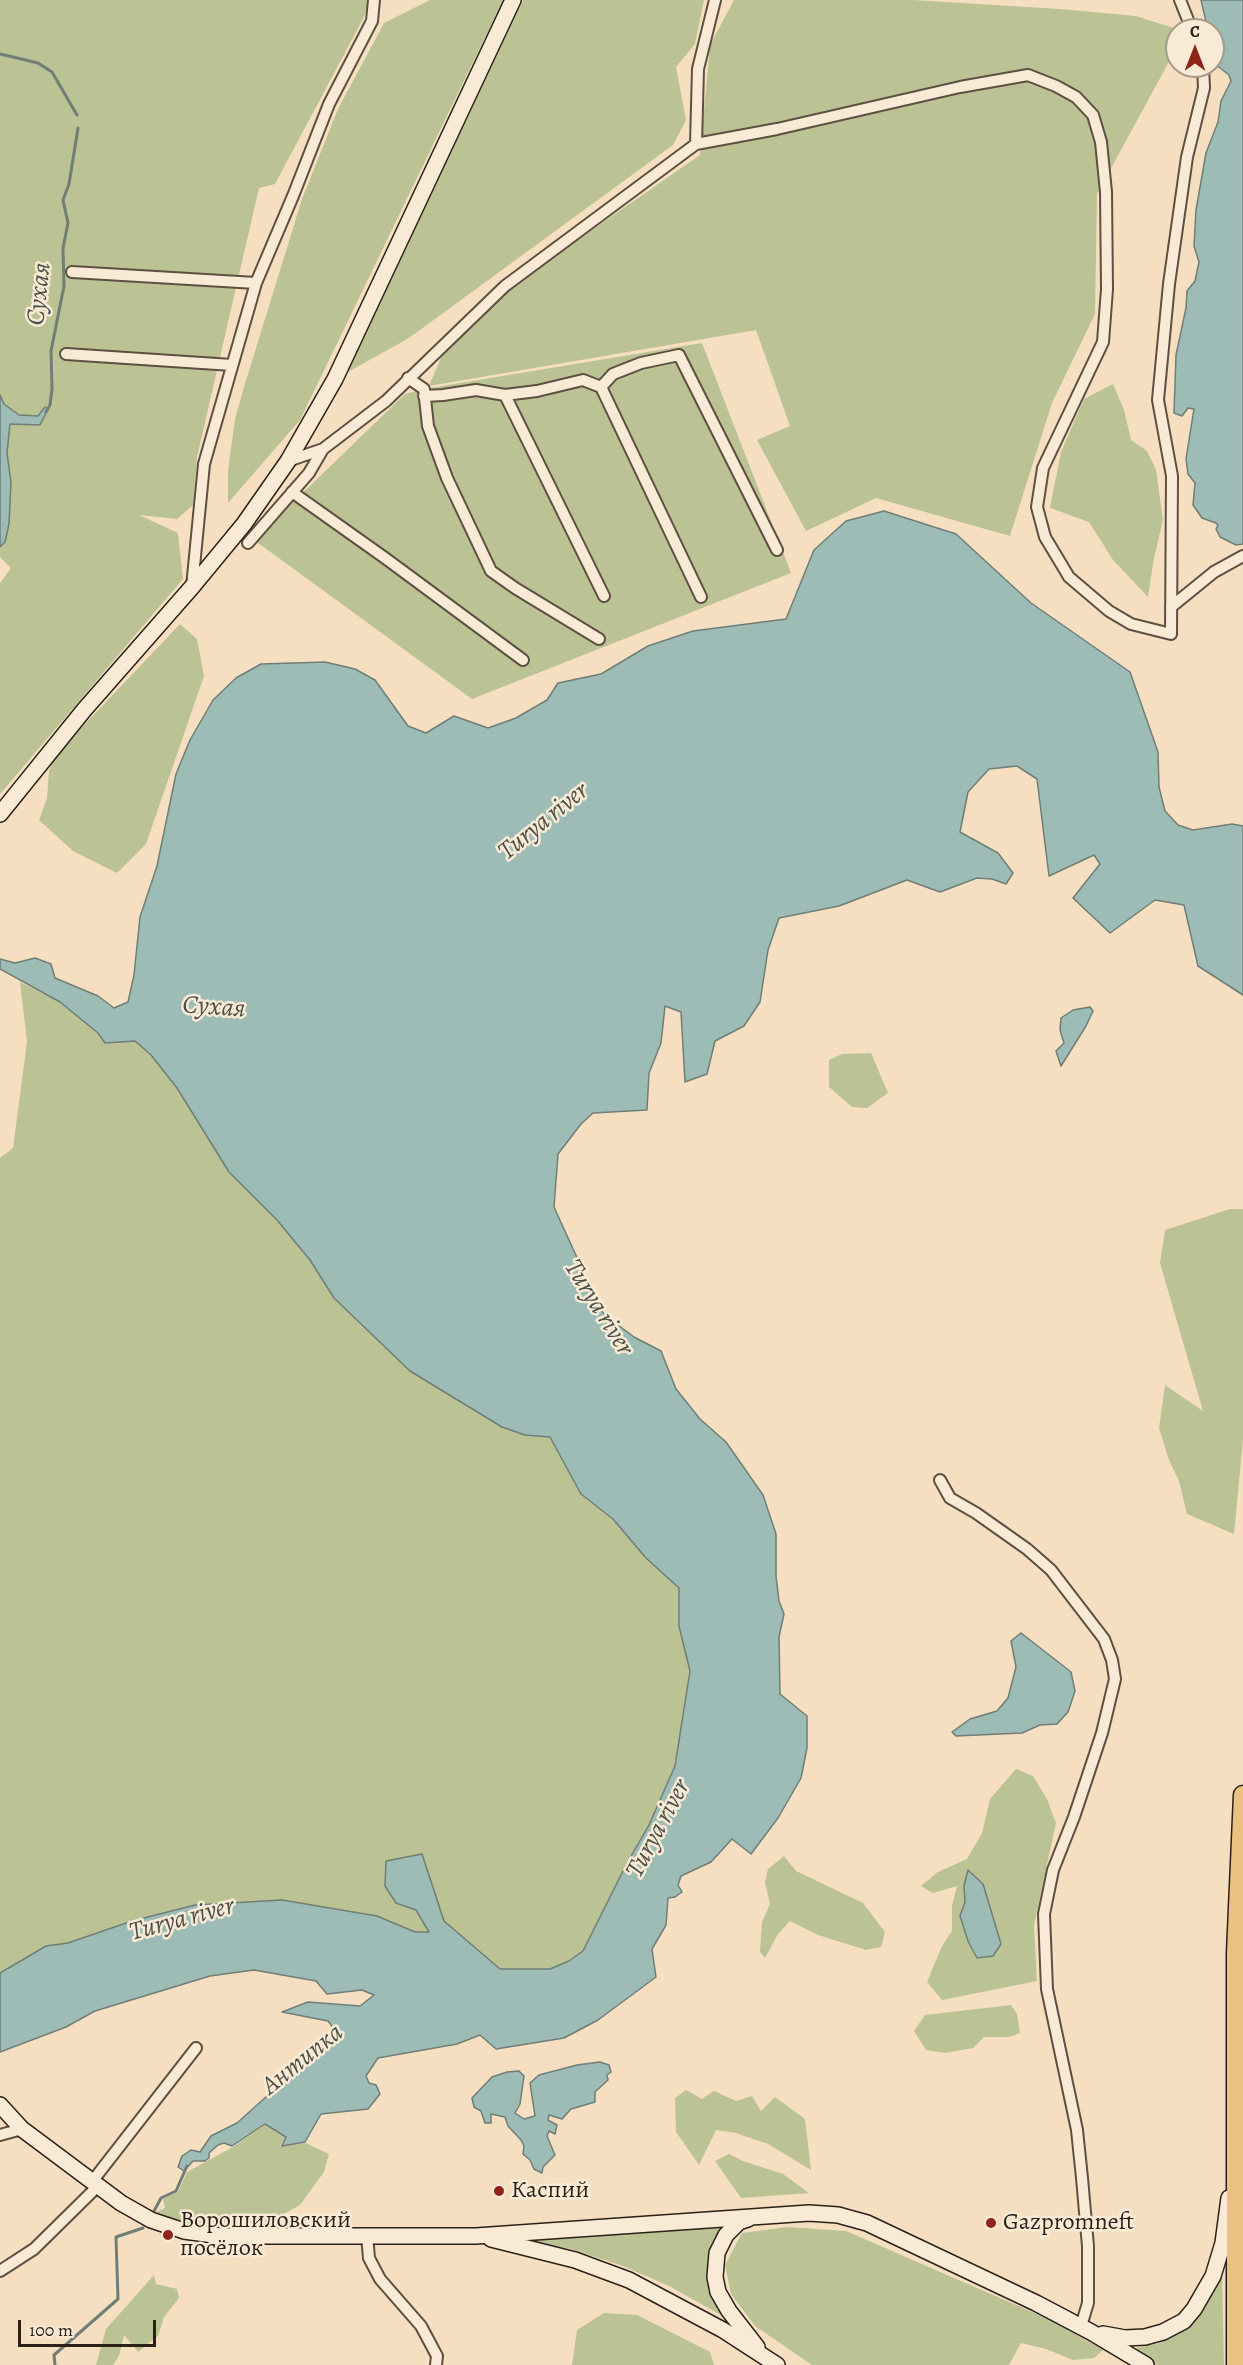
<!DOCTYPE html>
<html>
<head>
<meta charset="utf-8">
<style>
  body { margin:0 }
  #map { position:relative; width:1243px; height:2365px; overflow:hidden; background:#f6dfc0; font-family:Alegreya,serif }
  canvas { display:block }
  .north { position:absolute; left:1165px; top:18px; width:60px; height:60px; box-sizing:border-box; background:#f9ead6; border:2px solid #a69a8a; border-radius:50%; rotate:0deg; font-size:16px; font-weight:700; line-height:24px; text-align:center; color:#2a2119 }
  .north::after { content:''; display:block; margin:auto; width:21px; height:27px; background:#8f2418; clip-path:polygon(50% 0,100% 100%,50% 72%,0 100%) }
  .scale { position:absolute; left:18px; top:2320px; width:138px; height:27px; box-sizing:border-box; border:3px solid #2a2119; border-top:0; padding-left:8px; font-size:18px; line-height:21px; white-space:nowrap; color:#2a2119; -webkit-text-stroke:4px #f9ead6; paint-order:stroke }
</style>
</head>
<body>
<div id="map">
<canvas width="1243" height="2365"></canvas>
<div class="north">С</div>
<div class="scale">100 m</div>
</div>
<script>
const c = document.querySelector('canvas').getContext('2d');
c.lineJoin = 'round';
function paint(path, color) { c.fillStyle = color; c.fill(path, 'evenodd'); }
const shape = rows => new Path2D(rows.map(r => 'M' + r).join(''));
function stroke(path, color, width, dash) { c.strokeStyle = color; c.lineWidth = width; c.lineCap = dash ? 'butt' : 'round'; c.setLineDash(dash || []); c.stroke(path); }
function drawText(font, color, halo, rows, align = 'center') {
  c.font = font + ' Alegreya,serif'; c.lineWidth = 5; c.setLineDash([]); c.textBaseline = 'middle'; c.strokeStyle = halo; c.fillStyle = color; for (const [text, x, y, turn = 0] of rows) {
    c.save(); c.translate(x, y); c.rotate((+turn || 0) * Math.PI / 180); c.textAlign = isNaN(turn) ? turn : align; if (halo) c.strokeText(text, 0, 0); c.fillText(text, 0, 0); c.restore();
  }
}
paint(shape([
  [0,0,369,0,364,17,275,184,259,188,197,457,193,505,177,519,139,515,178,533,183,579,0,794,0,583,11,568,0,557,0,547,5,542,9,524,11,482,7,453,10,424,40,424,45,408,38,416,19,415,4,404,0,395],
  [430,0,503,0,300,420,228,503,228,471,235,419,244,387,302,199,338,109,384,23],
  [523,0,704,0,695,44,676,67,686,120,673,145,409,338,348,372],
  [734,0,912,0,1060,9,1136,16,1180,30,1177,30,1177,47,1097,194,1095,314,1052,403,1010,536,876,498,806,531,757,440,790,426,756,330,429,386,445,348,517,282,700,155,710,45],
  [702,343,791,573,472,699,254,540,405,394,424,389],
  [1113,384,1124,410,1131,440,1147,451,1156,470,1163,520,1154,558,1148,597,1113,560,1089,522,1050,508,1061,452,1084,399],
  [180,624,197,639,204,676,146,844,117,873,73,851,39,820,47,798,49,771,54,758,85,724],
  [20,982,60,1002,98,1033,105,1043,135,1041,151,1055,177,1088,229,1172,277,1220,310,1260,334,1298,359,1321,471,1407,502,1427,525,1435,550,1437,581,1494,613,1519,646,1558,679,1588,679,1626,690,1671,675,1766,649,1825,626,1865,583,1951,569,1961,550,1969,500,1969,444,1921,422,1854,396,1903,416,1910,430,1932,415,1932,377,1916,282,1900,195,1905,132,1921,68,1943,46,1946,0,1973,0,1158,13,1148,27,1042],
  [871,1053,888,1093,867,1108,852,1107,829,1087,829,1060,842,1054],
  [1230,1209,1243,1209,1243,1440,1234,1534,1187,1514,1179,1481,1169,1460,1159,1428,1165,1385,1203,1411,1160,1263,1165,1230],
  [1016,1769,1033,1776,1047,1799,1056,1823,1034,1925,1037,1981,942,2000,927,1982,942,1946,952,1931,952,1906,957,1886,933,1893,921,1886,938,1872,967,1859,982,1833,990,1799],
  [969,1870,983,1884,1001,1944,977,1958,968,1941,960,1916,965,1902,964,1886],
  [784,1856,796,1871,863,1903,885,1932,881,1947,866,1950,818,1935,790,1921,778,1934,765,1958,760,1952,762,1922,770,1904,765,1883,768,1869],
  [1011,2005,1017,2014,1020,2033,1009,2037,984,2037,973,2048,945,2053,926,2050,914,2031,925,2015],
  [686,2090,702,2099,714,2091,736,2101,752,2096,761,2111,775,2097,805,2119,811,2170,768,2144,736,2133,716,2130,699,2165,676,2132,675,2098],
  [265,2125,285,2137,281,2146,306,2143,329,2154,324,2172,300,2205,271,2221,226,2227,159,2217,157,2212,165,2208,163,2199,178,2192,187,2172,233,2147],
  [729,2154,743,2161,783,2174,809,2193,741,2198,715,2161],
  [730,2224,711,2262,728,2319,669,2286,623,2266,571,2249,509,2238],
  [788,2227,846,2231,1053,2321,1103,2350,1094,2358,1073,2360,1046,2349,1021,2343,1009,2365,812,2365,755,2326,731,2294,725,2265,742,2233],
  [1222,2268,1224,2365,1157,2365,1136,2348,1160,2343,1190,2324],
  [154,2275,156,2284,177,2289,179,2298,164,2317,158,2336,138,2352,124,2335,119,2356,113,2365,96,2365,106,2329],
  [604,2313,637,2315,710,2352,714,2365,572,2365,577,2330]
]), '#bbc293');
const water = shape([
  [1201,0,1243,0,1243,544,1236,545,1220,537,1216,529,1218,525,1216,523,1202,518,1193,505,1195,483,1188,474,1186,459,1194,409,1188,408,1182,416,1174,413,1176,355,1186,308,1187,291,1195,281,1199,262,1194,246,1196,210,1206,153,1218,122,1221,101,1231,81,1229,75,1215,64,1213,30,1208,30,1201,0],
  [0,395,4,404,19,415,38,416,45,407,48,409,40,425,10,424,7,453,11,482,9,524,5,542,0,547,0,395],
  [884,511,956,534,1031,603,1130,672,1158,752,1159,787,1165,811,1178,825,1193,830,1232,824,1243,826,1243,995,1198,966,1184,905,1155,900,1110,933,1073,898,1100,864,1094,855,1049,876,1037,779,1017,766,989,769,968,792,960,832,998,853,1013,873,1006,884,992,879,977,878,940,892,907,880,839,906,779,918,768,950,760,1002,744,1026,715,1041,707,1074,685,1082,681,1012,665,1006,661,1043,649,1073,647,1110,593,1113,581,1124,558,1154,554,1207,579,1262,592,1299,606,1316,634,1337,661,1351,676,1389,700,1419,726,1442,763,1495,776,1534,776,1576,779,1601,784,1614,779,1637,780,1694,807,1716,807,1748,801,1778,778,1818,751,1854,732,1839,711,1862,681,1876,678,1885,682,1892,675,1897,668,1898,666,1925,652,1949,656,1977,598,2020,564,2038,496,2049,480,2035,457,2044,378,2058,366,2076,369,2083,376,2085,380,2094,368,2109,321,2114,305,2142,282,2146,286,2137,265,2124,232,2146,224,2143,218,2145,209,2153,209,2158,205,2161,193,2161,184,2171,178,2167,182,2156,191,2150,200,2152,211,2136,237,2123,337,2033,328,2021,282,2012,308,2002,360,2006,374,1995,362,1990,327,1994,316,1981,254,1970,210,1976,95,2011,66,2027,0,2052,0,1973,46,1946,68,1943,132,1921,195,1905,282,1900,377,1916,415,1932,429,1932,416,1910,396,1903,385,1886,386,1861,422,1854,444,1921,500,1969,550,1969,569,1961,583,1951,626,1865,649,1825,675,1766,690,1671,679,1626,679,1588,646,1558,613,1519,581,1494,550,1437,525,1435,502,1427,410,1371,334,1298,310,1260,277,1220,229,1172,177,1088,151,1055,135,1041,105,1043,98,1033,60,1002,0,969,0,959,15,963,35,958,51,964,55,978,98,996,114,1008,128,1002,134,975,140,917,157,866,176,774,190,740,213,700,236,678,261,664,325,662,355,669,375,680,408,726,426,733,454,716,488,728,516,718,547,700,558,683,601,674,648,646,693,631,786,619,814,550,846,521,884,511],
  [1090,1007,1093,1011,1086,1026,1061,1066,1056,1051,1064,1043,1060,1030,1061,1018,1073,1010,1090,1007],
  [1021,1633,1071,1672,1075,1691,1068,1712,1057,1724,1040,1725,1022,1733,956,1736,952,1732,970,1719,997,1711,1008,1698,1016,1667,1011,1641,1021,1633],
  [968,1870,983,1884,1001,1944,993,1956,977,1958,968,1941,960,1916,965,1902,964,1886,968,1870],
  [600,2062,609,2065,611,2072,607,2075,608,2080,595,2092,595,2102,571,2109,562,2119,549,2115,548,2120,557,2125,555,2134,549,2131,547,2136,555,2155,543,2167,542,2173,534,2169,530,2160,523,2154,524,2146,521,2140,508,2126,505,2117,491,2114,491,2123,485,2123,481,2111,474,2107,472,2098,492,2077,507,2072,519,2071,524,2076,520,2104,515,2113,524,2119,535,2116,530,2083,539,2075,577,2065,600,2062]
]);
paint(water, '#9dbcb6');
stroke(water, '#6f7e77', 1.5);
stroke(shape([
  [0,54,38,63,52,72,77,115],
  [46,412,50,405,52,389,51,351,64,286,63,248,68,223,63,200,69,184,78,128],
  [153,2213,161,2198,176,2191,187,2166],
  [55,2365,54,2355,118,2299,116,2237,143,2228]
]), '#6f7e77', 3);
const minor = shape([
  [1180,0,1192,30],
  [696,144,698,69,715,0],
  [72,272,256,283],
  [66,354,232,365],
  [408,378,424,389,428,426,447,478,491,571,515,588,599,639],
  [601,387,613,374,641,363,679,355,777,550],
  [505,395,604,596],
  [424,396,443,395,476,390,505,395,537,391,583,380,601,387,701,597],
  [288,461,323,449,386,401,505,286,696,144,777,129,960,87,1028,75,1056,86,1076,97,1093,115,1101,142,1106,192,1107,289,1103,342,1043,468,1037,507,1045,537,1069,577,1109,611,1131,624,1171,634,1172,476,1158,400,1169,284,1187,157,1204,88,1203,66],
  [292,492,385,558,523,660],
  [248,543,309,473,323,449],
  [192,587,204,464,256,283,293,196,329,104,372,21,374,0],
  [1171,607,1214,572,1243,556],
  [940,1480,950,1498,976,1513,1027,1549,1051,1570,1104,1639,1112,1660,1115,1679,1102,1733,1074,1817,1053,1870,1044,1914,1047,1989,1077,2130,1082,2178,1088,2246,1088,2303,1081,2326],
  [0,2135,22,2129],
  [91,2183,196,2048],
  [367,2236,369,2258,380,2279,421,2326,437,2356,436,2365],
  [0,2271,34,2249,97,2187]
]);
const secondary = shape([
  [0,814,84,710,192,587,244,524,288,461,335,379,513,0],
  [0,2105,22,2129,121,2203,151,2220,184,2231,221,2236,476,2236,809,2213,838,2215,867,2223,1036,2303,1091,2332,1146,2365],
  [748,2219,739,2222,726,2235,717,2253,715,2277,718,2292,729,2311,757,2347],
  [491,2239,575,2260,629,2280,723,2330,777,2365],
  [1103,2334,1125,2338,1145,2337,1163,2332,1184,2321,1194,2309,1213,2276,1223,2243,1229,2198]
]);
const trunk = shape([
  [1236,2365,1236,1953,1243,1795]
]);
stroke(minor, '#5d5043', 14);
stroke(secondary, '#2a2119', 18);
stroke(trunk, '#2a2119', 21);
stroke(minor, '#f9ead6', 10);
stroke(secondary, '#f9ead6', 15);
stroke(trunk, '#ebc080', 18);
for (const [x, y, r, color] of [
  [499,2191,6,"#8f2418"],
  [991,2223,6,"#8f2418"],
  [168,2235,6,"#8f2418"]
]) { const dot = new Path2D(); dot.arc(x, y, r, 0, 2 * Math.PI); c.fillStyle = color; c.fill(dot); stroke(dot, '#f9ead6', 2); }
drawText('24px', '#2a2119', '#f9ead6', [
  ["Каспий",511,2191],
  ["Ворошиловский",180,2221],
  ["посёлок",180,2249],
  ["Gazpromneft",1003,2223]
], 'left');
drawText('italic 26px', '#4c5048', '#f9ead6', [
  ["Сухая",40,294,-84],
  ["Turya river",544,822,-39],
  ["Сухая",214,1008,4],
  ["Turya river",598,1308,58],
  ["Turya river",659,1829,-62],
  ["Turya river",182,1920,-15],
  ["Антипка",303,2060,-39]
]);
</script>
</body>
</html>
